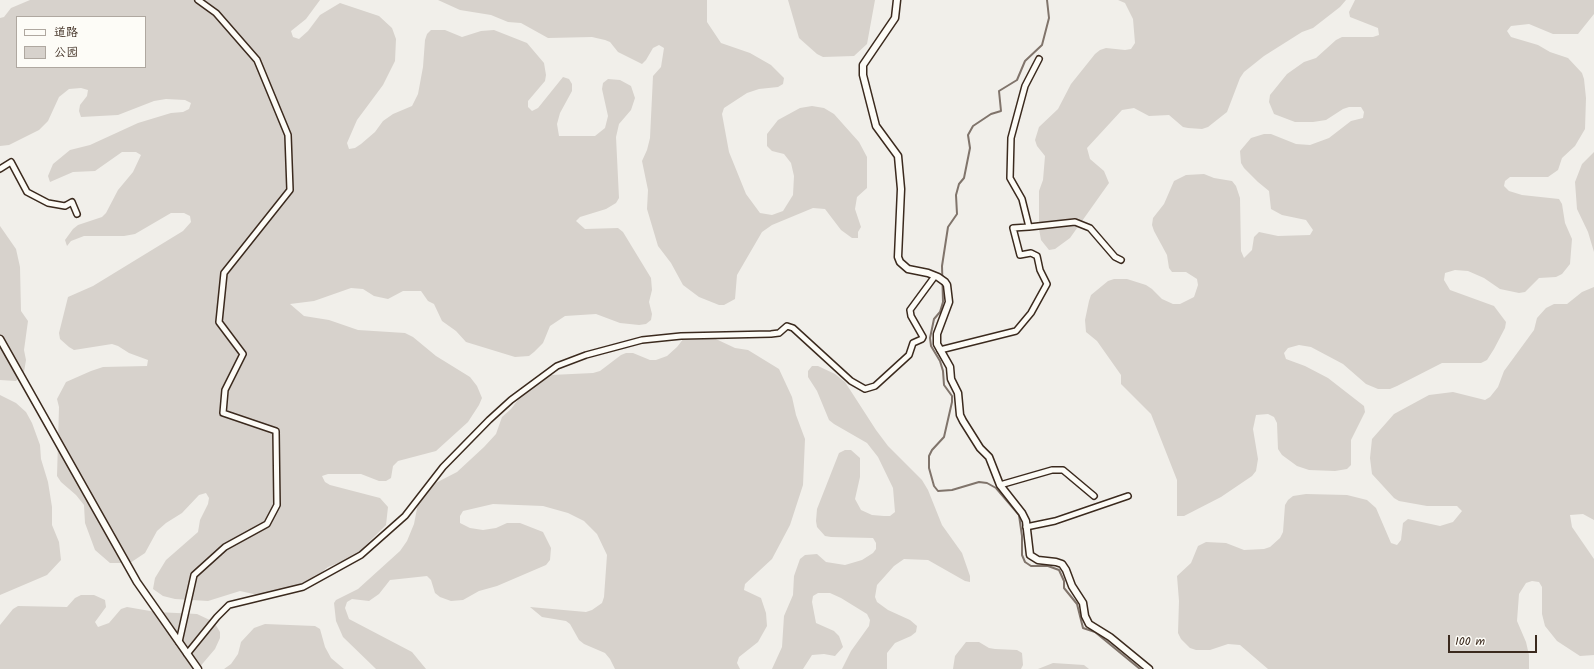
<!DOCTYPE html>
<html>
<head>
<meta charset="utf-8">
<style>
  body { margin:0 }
  #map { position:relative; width:1594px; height:669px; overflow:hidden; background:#f1efea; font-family:Kalam,"LXGW WenKai TC",sans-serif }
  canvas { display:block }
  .legend { position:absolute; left:16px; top:16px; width:130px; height:52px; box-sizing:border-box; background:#fdfcf7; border:1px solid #afa8a0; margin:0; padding:5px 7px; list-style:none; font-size:12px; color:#3b2a1e }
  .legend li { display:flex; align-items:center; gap:8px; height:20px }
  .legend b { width:20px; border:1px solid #afa8a0 }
  .scale { position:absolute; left:1448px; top:635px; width:89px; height:18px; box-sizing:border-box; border:2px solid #3b2a1e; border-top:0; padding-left:5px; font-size:12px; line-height:14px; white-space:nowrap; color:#3b2a1e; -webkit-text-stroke:3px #fdfcf7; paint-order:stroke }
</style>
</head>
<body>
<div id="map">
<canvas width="1594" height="669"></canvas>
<ul class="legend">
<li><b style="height:5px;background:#fdfcf7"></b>道路</li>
<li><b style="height:11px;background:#d7d2cc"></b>公园</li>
</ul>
<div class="scale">100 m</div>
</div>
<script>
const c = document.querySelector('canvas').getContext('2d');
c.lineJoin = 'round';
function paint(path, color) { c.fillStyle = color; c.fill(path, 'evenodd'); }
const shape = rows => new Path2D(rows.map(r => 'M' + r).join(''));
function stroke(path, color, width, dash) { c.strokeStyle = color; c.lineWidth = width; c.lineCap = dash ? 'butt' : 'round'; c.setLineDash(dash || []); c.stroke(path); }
paint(shape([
  [30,0,320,0,306,19,291,31,293,37,299,39,308,31,320,15,340,3,379,16,392,28,396,39,395,61,383,85,357,120,347,143,349,149,355,148,361,144,375,132,383,121,393,114,412,106,418,94,423,67,425,40,427,34,431,30,445,30,462,37,481,31,494,30,527,43,544,63,546,75,545,81,528,101,528,107,532,111,538,108,563,77,569,79,572,84,572,91,560,113,557,124,559,136,595,136,605,128,608,116,602,89,603,83,608,79,620,80,631,86,635,98,631,110,619,124,616,137,619,198,616,203,606,209,580,217,576,221,585,229,618,228,623,232,651,278,652,290,649,302,652,314,651,320,646,324,639,325,620,323,596,314,565,316,550,326,543,343,534,352,529,356,515,357,466,342,456,331,442,321,434,304,428,301,421,291,403,291,388,299,374,296,363,289,351,288,314,301,290,304,304,316,329,320,358,330,405,333,413,337,436,356,470,377,477,386,482,398,479,405,468,422,436,451,398,461,393,466,391,478,386,481,379,481,361,474,328,474,322,476,325,482,330,485,380,498,388,507,386,525,359,552,349,559,328,567,317,576,304,582,277,593,258,595,240,591,208,601,175,599,163,596,153,589,155,578,166,560,198,532,200,520,208,504,209,498,206,493,199,495,182,513,166,523,157,531,145,553,130,563,110,563,95,550,85,523,84,505,76,495,61,482,57,476,59,407,57,399,66,382,91,371,103,367,147,366,148,360,129,353,118,346,112,344,74,350,69,347,60,339,59,333,68,297,93,286,183,231,191,222,190,216,184,213,171,213,135,234,124,236,84,236,71,241,67,246,65,240,73,229,78,225,102,217,106,213,118,190,133,172,141,155,136,152,122,152,95,171,73,172,50,182,48,176,53,164,70,150,90,145,138,123,171,113,183,112,189,109,191,103,185,100,166,99,154,101,118,115,81,117,79,111,80,105,87,96,88,90,81,88,69,89,59,97,48,121,39,130,9,145,0,146,0,18,4,17,11,8],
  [17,17,145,17,145,67,17,67],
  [438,0,707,0,707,22,721,43,750,53,771,65,784,78,783,84,778,87,759,89,747,93,724,108,722,114,729,152,746,194,760,213,772,215,783,211,793,195,794,176,791,163,784,154,772,151,767,146,767,134,778,120,800,108,812,106,824,108,834,114,859,142,867,157,867,188,857,197,855,209,861,227,858,232,858,238,852,238,841,230,825,209,813,208,772,225,762,232,737,275,735,299,724,305,719,305,699,297,683,285,671,263,658,246,647,209,648,190,642,161,647,150,650,138,653,76,661,67,664,48,659,45,653,48,646,60,642,64,618,52,610,42,605,40,592,37,548,38,521,23,508,22,491,15,460,10],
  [788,0,875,0,867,44,854,56,823,57,817,54,799,38],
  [1118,0,1346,0,1340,7,1313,28,1302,32,1264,56,1244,72,1240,78,1227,112,1208,127,1202,129,1188,128,1183,127,1169,115,1149,116,1134,108,1122,110,1087,148,1090,159,1104,171,1109,183,1070,238,1055,249,1049,250,1041,240,1039,229,1039,191,1043,180,1045,156,1037,146,1035,140,1039,127,1058,109,1071,84,1095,54,1100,50,1106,48,1125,50,1131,49,1135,43,1133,19,1125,3],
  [1355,0,1594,0,1594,14,1578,34,1553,34,1529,24,1511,26,1507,31,1511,37,1538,45,1550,52,1568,58,1582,73,1584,79,1586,98,1585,129,1575,146,1562,158,1558,170,1548,177,1510,177,1505,181,1504,186,1509,191,1522,195,1559,199,1562,204,1565,223,1572,239,1570,264,1562,274,1556,277,1539,278,1525,292,1519,293,1500,289,1484,278,1468,271,1455,270,1445,273,1444,280,1450,290,1494,306,1506,322,1505,328,1494,349,1487,360,1481,363,1442,363,1397,386,1390,389,1378,389,1366,384,1343,364,1311,347,1299,345,1288,348,1284,353,1286,359,1305,366,1328,378,1364,406,1365,412,1351,440,1351,465,1347,469,1335,471,1309,470,1297,466,1282,455,1278,449,1277,423,1274,417,1268,414,1256,415,1253,429,1258,459,1256,471,1252,476,1221,497,1184,516,1177,516,1177,480,1151,414,1121,384,1121,375,1097,341,1086,332,1085,320,1089,301,1091,295,1108,281,1114,279,1127,279,1146,285,1152,289,1162,299,1173,304,1180,304,1194,297,1198,285,1197,279,1186,272,1172,272,1169,268,1167,255,1154,231,1152,225,1153,218,1164,204,1174,181,1186,175,1204,174,1214,178,1232,181,1236,186,1240,198,1241,251,1244,258,1252,250,1254,237,1259,232,1278,236,1310,235,1313,230,1306,220,1282,215,1271,209,1269,191,1258,182,1244,168,1241,163,1240,151,1251,138,1264,134,1271,134,1296,144,1310,145,1329,138,1351,121,1363,118,1364,112,1361,107,1349,107,1343,109,1326,120,1313,122,1295,122,1274,114,1269,102,1270,95,1287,74,1304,62,1316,58,1336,40,1342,37,1373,37,1379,35,1378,28,1350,17,1349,12],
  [1594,152,1594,252,1588,232,1577,209,1575,182,1582,164],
  [0,226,16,249,20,267,21,311,28,321,24,350,26,360,24,372,16,381,0,380],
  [1594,287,1594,520,1583,514,1570,515,1572,527,1594,559,1594,655,1580,656,1557,641,1545,626,1542,614,1542,587,1539,582,1532,581,1526,583,1519,594,1517,621,1526,642,1529,655,1529,669,1268,669,1240,645,1228,644,1210,650,1196,650,1190,648,1181,639,1178,633,1179,601,1177,576,1191,563,1198,546,1206,542,1226,543,1244,550,1264,549,1270,547,1280,538,1283,532,1285,505,1288,500,1293,496,1306,494,1347,495,1367,500,1376,508,1391,543,1397,545,1401,540,1403,523,1408,519,1440,526,1453,522,1462,511,1457,506,1427,506,1399,501,1394,498,1372,474,1370,458,1372,439,1394,414,1429,395,1453,392,1485,400,1490,397,1498,387,1504,371,1534,330,1537,318,1546,308,1554,304,1567,304,1582,292],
  [701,332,735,348,748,350,779,369,792,397,796,415,805,439,803,485,790,525,772,559,745,584,744,590,761,598,766,613,767,626,758,642,739,657,737,663,740,669,615,669,610,659,605,653,584,644,579,640,570,624,566,621,542,617,530,607,586,612,592,610,602,603,604,597,607,555,597,534,584,521,568,513,543,506,493,504,463,511,460,516,460,523,470,528,483,530,496,528,507,523,520,523,543,532,551,548,550,560,546,565,497,586,479,591,463,600,451,601,440,597,435,593,431,580,427,576,390,580,379,594,369,601,352,599,347,602,345,608,349,619,412,652,426,669,376,669,343,637,336,621,334,603,336,600,358,589,400,551,407,541,414,524,420,493,424,489,457,472,484,447,496,434,502,417,511,409,527,388,551,375,593,373,600,371,621,355,626,353,633,353,650,360,656,360,667,356,677,347,688,333],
  [812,366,818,366,835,374,845,382,876,430,888,446,922,480,928,490,942,525,962,553,970,576,970,582,965,581,928,560,904,559,894,566,877,585,875,597,877,602,888,610,910,620,917,626,916,632,911,636,895,643,887,653,887,669,842,669,851,651,869,626,870,620,867,614,841,598,830,593,818,593,813,596,812,602,816,623,834,631,839,636,843,647,835,656,824,654,812,655,803,669,772,669,782,647,784,616,793,595,794,576,800,559,805,555,817,554,826,562,845,565,862,560,873,553,876,549,876,543,873,538,831,537,825,536,817,527,816,521,817,509,839,453,845,450,851,450,860,458,860,477,855,499,861,510,872,515,884,516,890,516,895,512,893,488,878,457,867,443,834,424,829,420,817,391,808,377,808,371],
  [0,395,16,403,26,412,32,423,40,445,41,459,48,482,52,507,52,525,59,542,61,560,47,575,0,595],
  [81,595,94,595,105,600,106,607,95,622,98,627,109,623,121,609,127,607,156,612,197,614,214,622,220,632,220,638,215,649,198,669,0,669,0,625,13,609,18,606,67,607,75,598],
  [265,624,315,626,320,629,325,647,331,658,344,669,224,669,231,664,238,654,241,642,254,628],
  [966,642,979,642,989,648,995,649,1017,650,1022,653,1023,665,1021,669,953,669,955,656],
  [1053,663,1084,665,1089,669,1038,669]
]), '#d7d2cc');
stroke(shape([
  [1047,0,1049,18,1042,45,1025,61,1017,80,999,91,1001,111,991,114,973,126,968,135,970,148,964,178,959,184,956,195,957,214,948,227,942,266,943,302,940,312,934,319,930,338,931,346,940,361,943,371,944,385,952,396,952,402,944,437,932,450,929,456,929,468,934,486,938,491,952,490,979,482,987,483,996,488,1019,515,1022,536,1022,555,1025,562,1031,566,1048,566,1059,570,1064,581,1064,588,1077,604,1083,628,1095,632,1140,669]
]), '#80746b', 2);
const minor = shape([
  [0,169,11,162,27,192,48,203,65,206,72,202,77,214],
  [1029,227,1075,222,1090,228,1115,257,1121,260],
  [940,350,1016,331,1031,313,1047,284,1040,270,1037,256,1031,253,1020,255,1013,228,1029,227,1022,199,1010,178,1011,138,1025,86,1039,59],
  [1000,485,1052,470,1063,470,1094,496],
  [1026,527,1055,521,1128,496],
  [179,642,194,575,225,547,267,524,277,505,276,431,223,413,225,390,243,354,219,322,224,273,290,190,288,135,257,60,216,13,198,0],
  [187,654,217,617,229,605,303,587,361,555,405,516,443,467,489,420,511,400,557,366,586,355,642,340,681,336,771,334,779,333,787,326,793,328,851,381,865,389,875,386,909,355,913,343,922,339,923,337,911,316,910,310,935,276]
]);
const tertiary = shape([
  [897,0,895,18,863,65,863,75,876,126,898,156,901,189,898,257,900,262,908,269,928,273,938,277,945,282,947,285,949,302,937,334,937,344,950,367,951,379,958,393,960,415,963,421,980,448,989,457,1000,485,1022,513,1026,521,1030,555,1038,560,1056,562,1062,564,1066,570,1072,586,1083,603,1085,616,1089,624,1110,637,1149,669],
  [0,339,137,582,198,669]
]);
stroke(minor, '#3b2a1e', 8);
stroke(tertiary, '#3b2a1e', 9);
stroke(minor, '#fdfcf7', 5);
stroke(tertiary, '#fdfcf7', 6);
</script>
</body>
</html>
